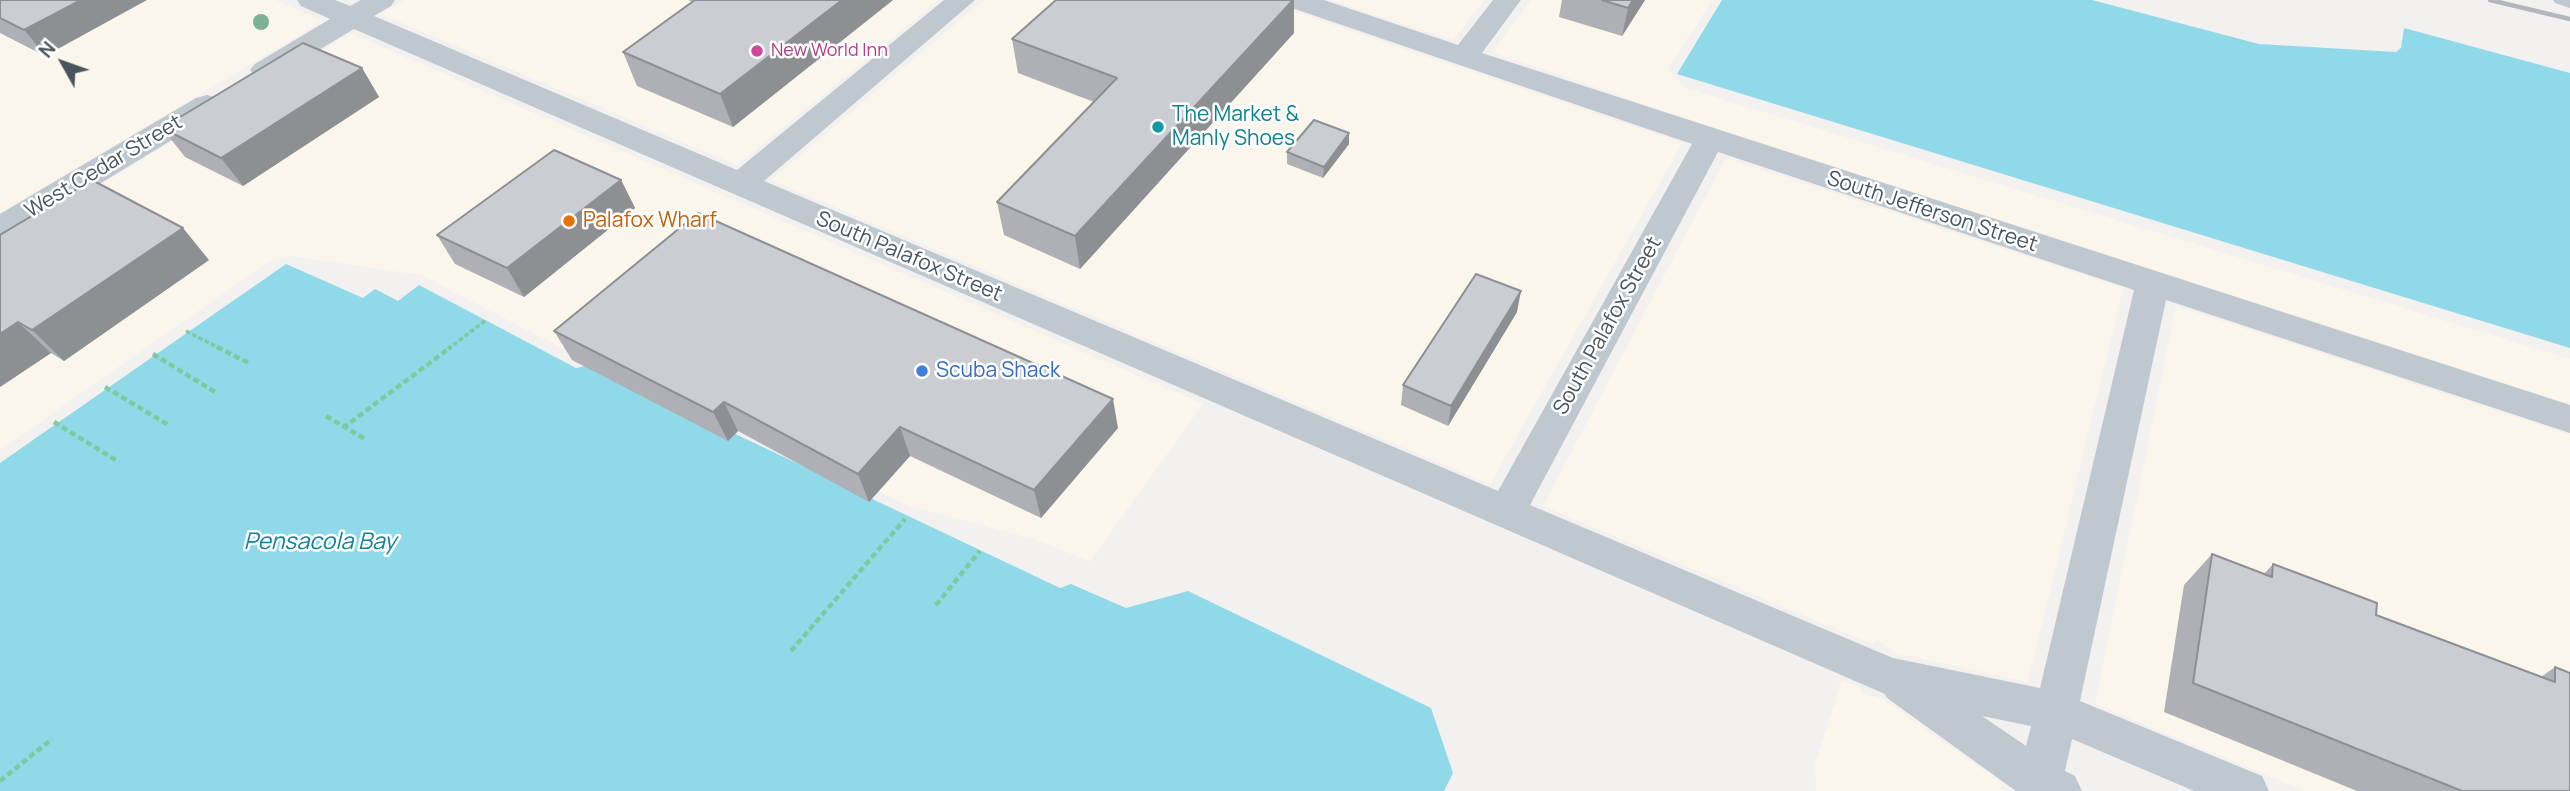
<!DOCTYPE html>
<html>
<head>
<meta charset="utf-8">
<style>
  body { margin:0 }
  #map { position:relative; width:2570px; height:791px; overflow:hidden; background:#f3f0f0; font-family:Manrope,sans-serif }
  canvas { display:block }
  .north { position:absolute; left:28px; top:28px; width:70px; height:70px; -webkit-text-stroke:5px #fff; paint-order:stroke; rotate:310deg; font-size:19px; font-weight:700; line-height:28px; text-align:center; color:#49545d }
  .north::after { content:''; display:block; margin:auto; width:24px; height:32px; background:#49545d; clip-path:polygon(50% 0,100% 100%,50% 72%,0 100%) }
</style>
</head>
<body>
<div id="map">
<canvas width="2570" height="791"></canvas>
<div class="north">N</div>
</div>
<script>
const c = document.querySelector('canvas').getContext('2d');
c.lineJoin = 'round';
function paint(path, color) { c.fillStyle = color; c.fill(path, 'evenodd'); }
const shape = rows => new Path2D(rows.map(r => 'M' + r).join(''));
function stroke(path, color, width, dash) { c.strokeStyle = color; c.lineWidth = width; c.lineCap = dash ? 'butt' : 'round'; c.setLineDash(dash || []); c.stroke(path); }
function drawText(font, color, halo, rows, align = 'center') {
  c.font = font + ' Manrope,sans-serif'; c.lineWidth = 5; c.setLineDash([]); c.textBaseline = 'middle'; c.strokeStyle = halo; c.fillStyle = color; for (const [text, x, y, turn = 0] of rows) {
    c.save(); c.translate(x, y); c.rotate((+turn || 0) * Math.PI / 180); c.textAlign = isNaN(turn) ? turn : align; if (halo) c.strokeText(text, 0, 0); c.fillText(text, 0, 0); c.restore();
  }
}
paint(shape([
  [0,0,275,0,323,21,0,213],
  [404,0,939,0,737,165,381,14],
  [984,0,1260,0,1682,143,1490,484,771,180],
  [1331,0,1484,0,1453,40],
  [1531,0,1712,0,1668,69,1685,88,2570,359,2570,404,1715,128,1492,52],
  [350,33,1203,404,1090,561,1034,539,910,506,761,438,633,385,421,275,291,256,268,262,0,450,0,246],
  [1726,158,2123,288,2028,682,1895,653,1877,640,1872,644,1543,506],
  [2176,306,2570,435,2570,791,2305,791,2095,704],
  [1842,680,1861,688,1862,694,1883,699,2002,783,2000,789,2004,791,1816,791,1815,765]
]), '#fbf6eb');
paint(shape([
  [1722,0,2092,0,2259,44,2396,52,2401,48,2404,28,2570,73,2570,348,1677,74],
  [286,264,363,298,375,289,398,301,419,285,576,368,590,365,1060,588,1071,584,1126,608,1188,591,1431,708,1453,773,1444,791,0,791,0,463]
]), '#90d9e8');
stroke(shape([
  [186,331,221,349],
  [448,349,486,320]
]), '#7bcaa0', 3.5, [4.5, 2.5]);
stroke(shape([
  [217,347,249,363],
  [153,354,215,392],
  [105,387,170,426],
  [326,416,365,439],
  [54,422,119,462],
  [343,428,451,347],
  [936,605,980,551],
  [791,651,905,519],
  [0,781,52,739]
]), '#7bcaa0', 4.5, [6, 3.5]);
paint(shape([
  [2553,0,2570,0,2570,8,2555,3,2553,0]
]), '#bfc8ce');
paint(shape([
  [297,0,335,0,350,6,361,0,395,0,391,6,374,16,737,170,944,0,975,0,764,181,1498,491,1692,144,1286,6,1282,0,1324,0,1458,45,1493,0,1521,0,1482,53,2570,405,2570,433,2166,300,2080,701,2262,776,2269,791,2194,791,2072,739,2065,771,2075,776,2082,791,2016,791,1887,698,1885,694,354,29,275,76,265,79,255,76,250,70,255,64,330,19,301,6,297,0],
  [1718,152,2134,290,2040,688,1893,658,1530,505,1718,152],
  [1982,716,2031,726,2026,746,1982,716],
  [207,95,218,98,222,105,218,112,12,237,0,240,0,214,196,98,207,95]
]), '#bfc8ce');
stroke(shape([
  [2490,0,2570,19]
]), '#b3b6ba', 4.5);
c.fillStyle = '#7db094';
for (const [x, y] of [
  [261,22]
]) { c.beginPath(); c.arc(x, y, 8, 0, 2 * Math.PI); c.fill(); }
paint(shape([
  [0,0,45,56,0,33],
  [688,0,893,0,733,127,637,86,623,52,693,2],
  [1294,0,1294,33,1080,269,1004,235,997,202,1094,102,1018,73,1012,39],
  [1562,0,1645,0,1622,36,1559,17],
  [362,68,379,97,243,186,185,157,162,128],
  [1349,144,1323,178,1287,164,1287,152],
  [621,180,635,208,524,297,455,264,437,235],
  [0,235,209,260,64,361,51,353,0,387],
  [1517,312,1448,426,1401,405,1403,385],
  [554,331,1118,428,1041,518,910,456,869,502,738,431,728,441,572,360],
  [2212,554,2264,574,2273,564,2376,615,2541,677,2555,667,2570,791,2357,791,2164,712,2184,585]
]), '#aeb0b5');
paint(shape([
  [81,0,147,0,45,56,24,30],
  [842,0,893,0,733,127,720,94],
  [1294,0,1294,33,1080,269,1075,236],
  [1633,0,1645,0,1622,36,1628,8],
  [362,68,379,97,243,186,221,158],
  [1349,133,1349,144,1323,178,1324,167],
  [621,180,635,208,524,297,507,268],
  [183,228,209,260,64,361,32,330],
  [1521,291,1517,312,1448,426,1451,406],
  [18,322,51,353,0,387,0,334],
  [1113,399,1118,428,1041,518,1034,490],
  [724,402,738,431,728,441,713,412],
  [900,427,910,456,869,502,858,474]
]), '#8d9093');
const building = shape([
  [0,0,81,0,24,30,0,18,0,0],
  [695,0,842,0,720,94,623,52,695,0],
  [1056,0,1293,0,1075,236,997,202,1117,78,1012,39,1056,0],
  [1602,0,1633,0,1628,8,1602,0],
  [303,43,362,68,221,158,162,128,303,43],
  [1314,120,1349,133,1324,167,1287,152,1314,120],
  [554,150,621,180,507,268,437,235,554,150],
  [92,180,183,228,32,330,18,322,0,334,0,235,92,180],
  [698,213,1113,399,1034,490,900,427,858,474,724,402,713,412,554,331,698,213],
  [1476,274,1521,291,1451,406,1403,385,1476,274],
  [2212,554,2272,577,2273,564,2377,603,2376,615,2555,682,2555,667,2570,673,2570,791,2462,791,2193,683,2212,554]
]);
paint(building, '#cacdd2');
stroke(building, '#8d9093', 2);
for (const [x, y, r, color] of [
  [757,51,7,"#d1479c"],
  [1158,127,7,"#0f9aa8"],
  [569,221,7,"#e8710a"],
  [922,371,7,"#3f7fe0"]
]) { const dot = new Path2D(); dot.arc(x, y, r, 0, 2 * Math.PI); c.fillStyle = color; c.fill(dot); stroke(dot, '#fff', 2.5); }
drawText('18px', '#b23c85', '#fff', [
  ["New World Inn",771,51]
], 'left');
drawText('21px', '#0d838f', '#fff', [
  ["The Market &",1172,115],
  ["Manly Shoes",1172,139]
], 'left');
drawText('21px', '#49545d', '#fff', [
  ["West Cedar Street",104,167,-31],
  ["South Jefferson Street",1932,212,18],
  ["South Palafox Street",909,257,23],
  ["South Palafox Street",1608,326,-61]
]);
drawText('21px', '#c56008', '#fff', [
  ["Palafox Wharf",583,221]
], 'left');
drawText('21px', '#366cbe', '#fff', [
  ["Scuba Shack",936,371]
], 'left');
drawText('italic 23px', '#138197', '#fff', [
  ["Pensacola Bay",320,543]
]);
</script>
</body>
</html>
